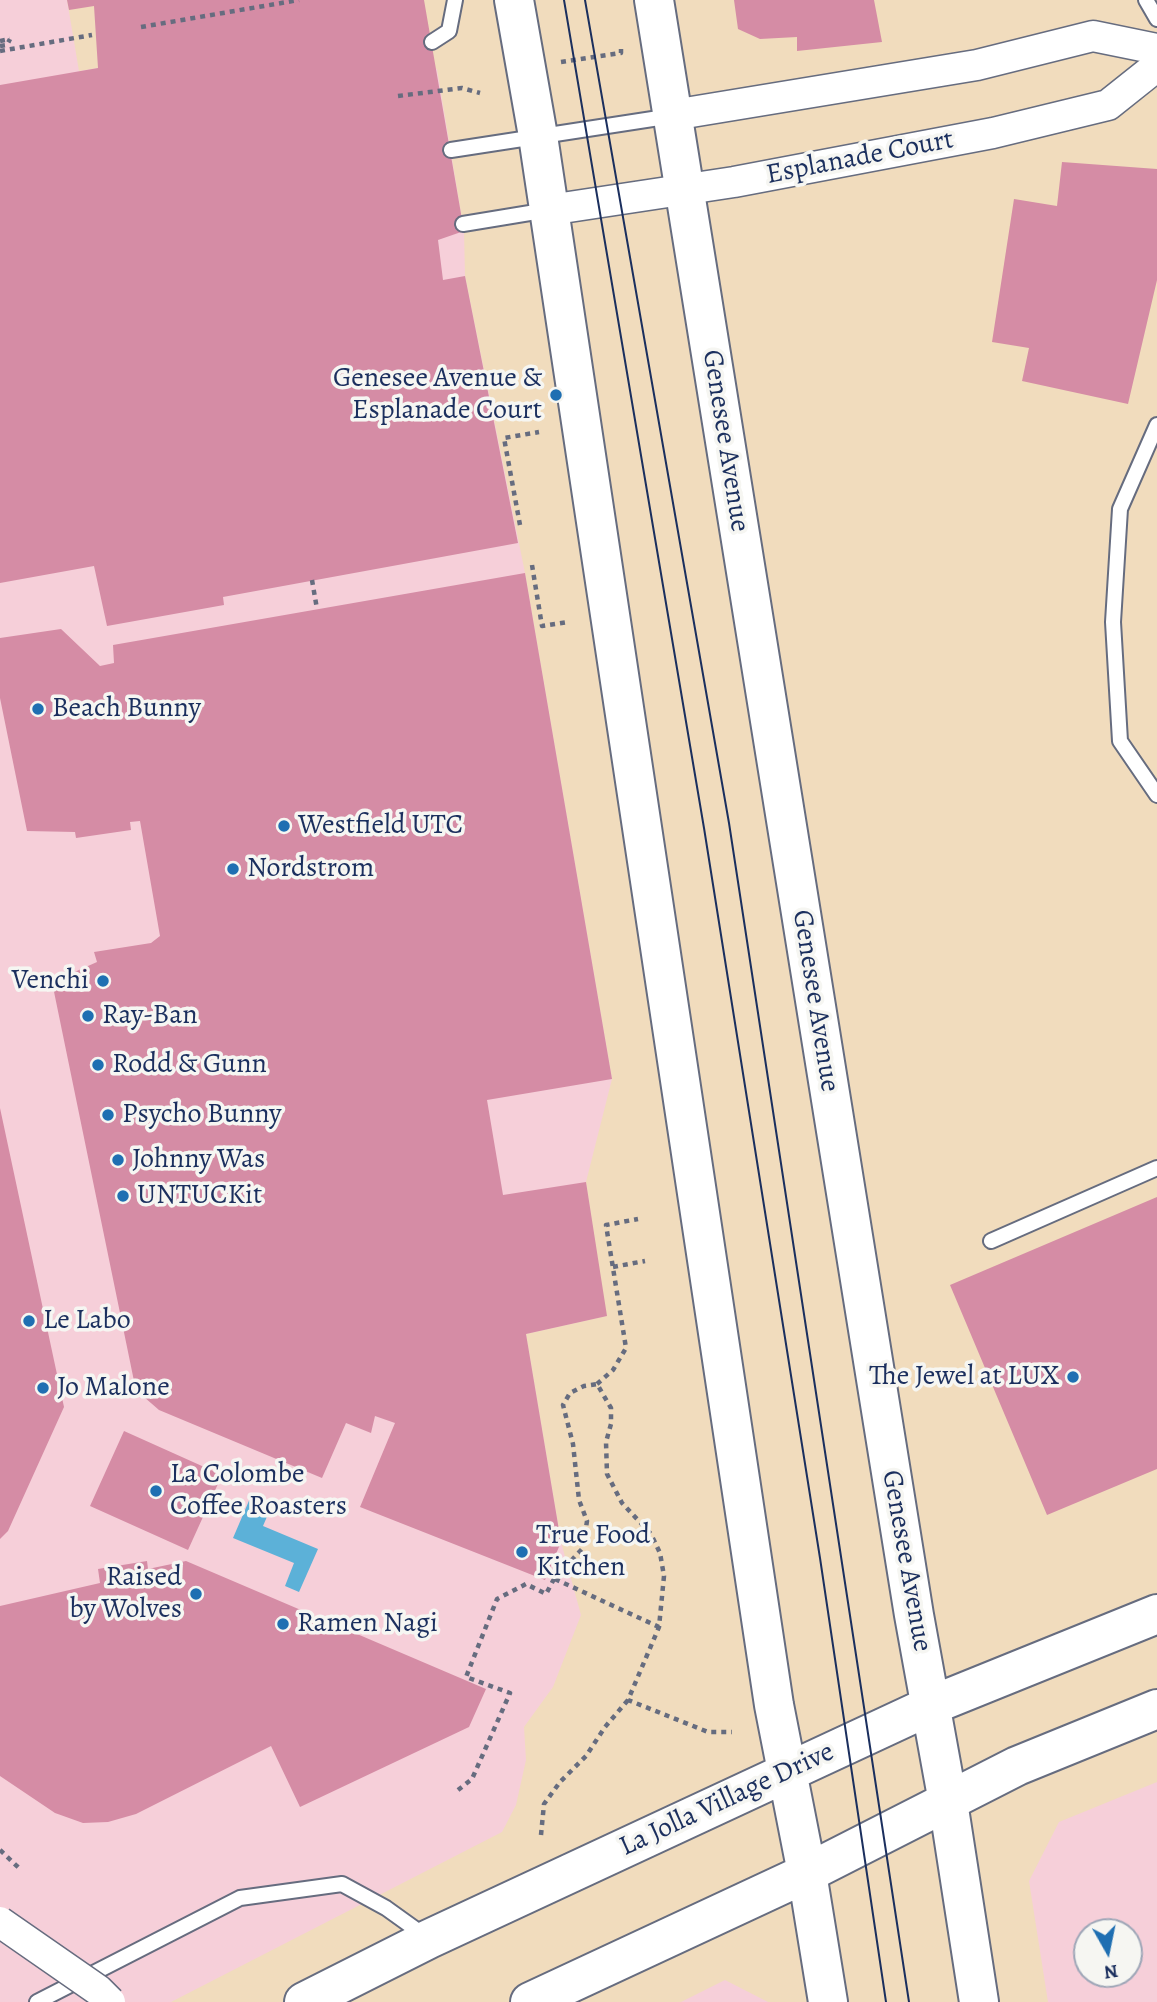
<!DOCTYPE html>
<html>
<head>
<meta charset="utf-8">
<style>
  body { margin:0 }
  #map { position:relative; width:1157px; height:2002px; overflow:hidden; background:#f1dcbd; font-family:Alegreya,serif }
  canvas { display:block }
  .north { position:absolute; left:1073px; top:1918px; width:70px; height:70px; box-sizing:border-box; background:#f6f6f2; border:2px solid #9ea6b7; border-radius:50%; rotate:171deg; font-size:19px; font-weight:700; line-height:28px; text-align:center; color:#1b2f5e }
  .north::after { content:''; display:block; margin:auto; width:24px; height:32px; background:#1f6fb2; clip-path:polygon(50% 0,100% 100%,50% 72%,0 100%) }
</style>
</head>
<body>
<div id="map">
<canvas width="1157" height="2002"></canvas>
<div class="north">N</div>
</div>
<script>
const c = document.querySelector('canvas').getContext('2d');
c.lineJoin = 'round';
function paint(path, color) { c.fillStyle = color; c.fill(path, 'evenodd'); }
const shape = rows => new Path2D(rows.map(r => 'M' + r).join(''));
function stroke(path, color, width, dash) { c.strokeStyle = color; c.lineWidth = width; c.lineCap = dash ? 'butt' : 'round'; c.setLineDash(dash || []); c.stroke(path); }
function drawText(font, color, halo, rows, align = 'center') {
  c.font = font + ' Alegreya,serif'; c.lineWidth = 7; c.setLineDash([]); c.textBaseline = 'middle'; c.strokeStyle = halo; c.fillStyle = color; for (const [text, x, y, turn = 0] of rows) {
    c.save(); c.translate(x, y); c.rotate((+turn || 0) * Math.PI / 180); c.textAlign = isNaN(turn) ? turn : align; if (halo) c.strokeText(text, 0, 0); c.fillText(text, 0, 0); c.restore();
  }
}
paint(shape([
  [0,0,67,0,79,71,98,68,113,84,139,124,437,69,464,231,465,276,525,573,612,1079,586,1182,606,1316,526,1334,561,1542,581,1615,553,1687,524,1727,526,1760,516,1805,502,1832,171,2002,0,2002],
  [1157,1782,1157,2002,1048,2002,1029,1881,1059,1822],
  [1087,1932,1129,1932,1129,1974,1087,1974],
  [725,1980,768,2002,681,2002]
]), '#f6cfd9');
paint(shape([
  [251,1496,272,1505,263,1526,318,1549,299,1592,285,1586,294,1563,233,1538]
]), '#5cb1d8');
paint(shape([
  [67,0,424,0,464,231,438,240,443,280,465,276,518,543,223,597,224,605,107,626,94,566,0,583,0,85,98,68,94,6,69,10],
  [734,0,874,0,882,42,797,51,797,37,760,39,738,29],
  [1062,162,1157,169,1157,280,1128,404,1022,381,1029,348,992,342,1014,199,1057,206],
  [525,573,612,1079,487,1100,503,1195,586,1182,607,1316,526,1334,561,1542,545,1580,360,1507,395,1423,375,1416,371,1433,346,1423,322,1478,159,1410,144,1397,134,1381,52,982,97,962,94,952,151,943,160,936,140,821,130,822,131,830,76,838,75,832,27,831,0,698,0,638,61,629,100,666,114,663,113,645],
  [0,1108,64,1407,8,1531,0,1539],
  [1157,1197,1157,1469,1047,1515,950,1285],
  [124,1431,222,1475,188,1550,90,1506],
  [147,1561,148,1569,186,1561,486,1689,469,1727,300,1807,271,1746,136,1814,108,1822,83,1823,55,1813,0,1776,0,1606,100,1583,98,1569]
]), '#d58ca5');
const lane = shape([
  [1146,0,1157,19],
  [432,42,449,31,455,0],
  [451,150,672,116],
  [463,224,548,210],
  [1157,425,1120,509,1113,622,1120,741,1157,795],
  [991,1241,1157,1168],
  [37,2002,240,1898,342,1884,386,1908,425,1936]
]);
const street = shape([
  [673,115,977,65,1093,36,1157,49],
  [549,210,734,182,993,133,1108,105,1157,66]
]);
const primary = shape([
  [514,0,538,136,774,1705,807,1873,828,2002],
  [654,0,914,1615,948,1802,979,2002],
  [304,2002,429,1939,932,1705,1157,1614],
  [530,2002,807,1873,1017,1766,1157,1709]
]);
stroke(lane, '#666c7f', 18);
stroke(street, '#666c7f', 33);
stroke(primary, '#666c7f', 42);
stroke(shape([
  [0,41,10,39],
  [0,46,7,45,10,39],
  [561,62,621,53,621,49],
  [398,96,462,88,480,93],
  [520,525,504,438,539,432],
  [532,565,542,626,568,622],
  [312,580,317,609],
  [613,1267,645,1261],
  [597,1384,613,1370,626,1348,606,1225,638,1219],
  [555,1579,659,1627],
  [458,1790,472,1779,510,1693,466,1677,497,1599,526,1584,546,1594,554,1579,583,1548,587,1521,579,1500,573,1444,563,1405,570,1393,584,1386,597,1384,611,1408,611,1424,606,1442,607,1474,622,1503,651,1534,660,1553,664,1576,659,1627,628,1700,708,1732,732,1732],
  [541,1835,544,1804,560,1782,586,1756,605,1727,628,1700],
  [0,1850,20,1869]
]), '#666c7f', 4.5, [5, 5]);
stroke(lane, '#fff', 14);
stroke(street, '#fff', 30);
stroke(primary, '#fff', 38);
stroke(shape([
  [564,0,704,828,820,1558,886,2002],
  [585,0,729,823,909,2002]
]), '#1b2f5e', 2);
const streetBridge = shape([
  [0,1922,98,1990,110,2002]
]);
stroke(streetBridge, '#666c7f', 33, []);
stroke(shape([
  [141,27,299,0],
  [0,51,92,35]
]), '#666c7f', 4.5, [5, 5]);
stroke(streetBridge, '#fff', 30);
for (const [x, y, r, color] of [
  [556,395,7,"#1f6fb2"],
  [38,709,7,"#1f6fb2"],
  [284,826,7,"#1f6fb2"],
  [233,869,7,"#1f6fb2"],
  [103,981,7,"#1f6fb2"],
  [88,1016,7,"#1f6fb2"],
  [98,1065,7,"#1f6fb2"],
  [108,1115,7,"#1f6fb2"],
  [118,1160,7,"#1f6fb2"],
  [123,1196,7,"#1f6fb2"],
  [29,1321,7,"#1f6fb2"],
  [1073,1377,7,"#1f6fb2"],
  [43,1388,7,"#1f6fb2"],
  [156,1491,7,"#1f6fb2"],
  [522,1552,7,"#1f6fb2"],
  [196,1594,7,"#1f6fb2"],
  [283,1624,7,"#1f6fb2"]
]) { const dot = new Path2D(); dot.arc(x, y, r, 0, 2 * Math.PI); c.fillStyle = color; c.fill(dot); stroke(dot, '#f6f6f2', 2.5); }
drawText('28px', '#1b2f5e', '#f6f6f2', [
  ["Esplanade Court",860,158,-11],
  ["Genesee Avenue",725,441,81],
  ["Genesee Avenue",815,1001,81],
  ["Genesee Avenue",906,1561,80],
  ["La Jolla Village Drive",727,1800,-25]
]);
drawText('28px', '#1b2f5e', '#f6f6f2', [
  ["Genesee Avenue &",542,379,"right"],
  ["Esplanade Court",542,411,"right"],
  ["Beach Bunny",52,709],
  ["Westfield UTC",298,826],
  ["Nordstrom",247,869],
  ["Venchi",89,981,"right"],
  ["Ray-Ban",102,1016],
  ["Rodd & Gunn",112,1065],
  ["Psycho Bunny",122,1115],
  ["Johnny Was",132,1160],
  ["UNTUCKit",137,1196],
  ["Le Labo",43,1321],
  ["The Jewel at LUX",1059,1377,"right"],
  ["Jo Malone",57,1388],
  ["La Colombe",170,1475],
  ["Coffee Roasters",170,1507],
  ["True Food",536,1536],
  ["Kitchen",536,1568],
  ["Raised",182,1578,"right"],
  ["by Wolves",182,1610,"right"],
  ["Ramen Nagi",297,1624]
], 'left');
</script>
</body>
</html>
